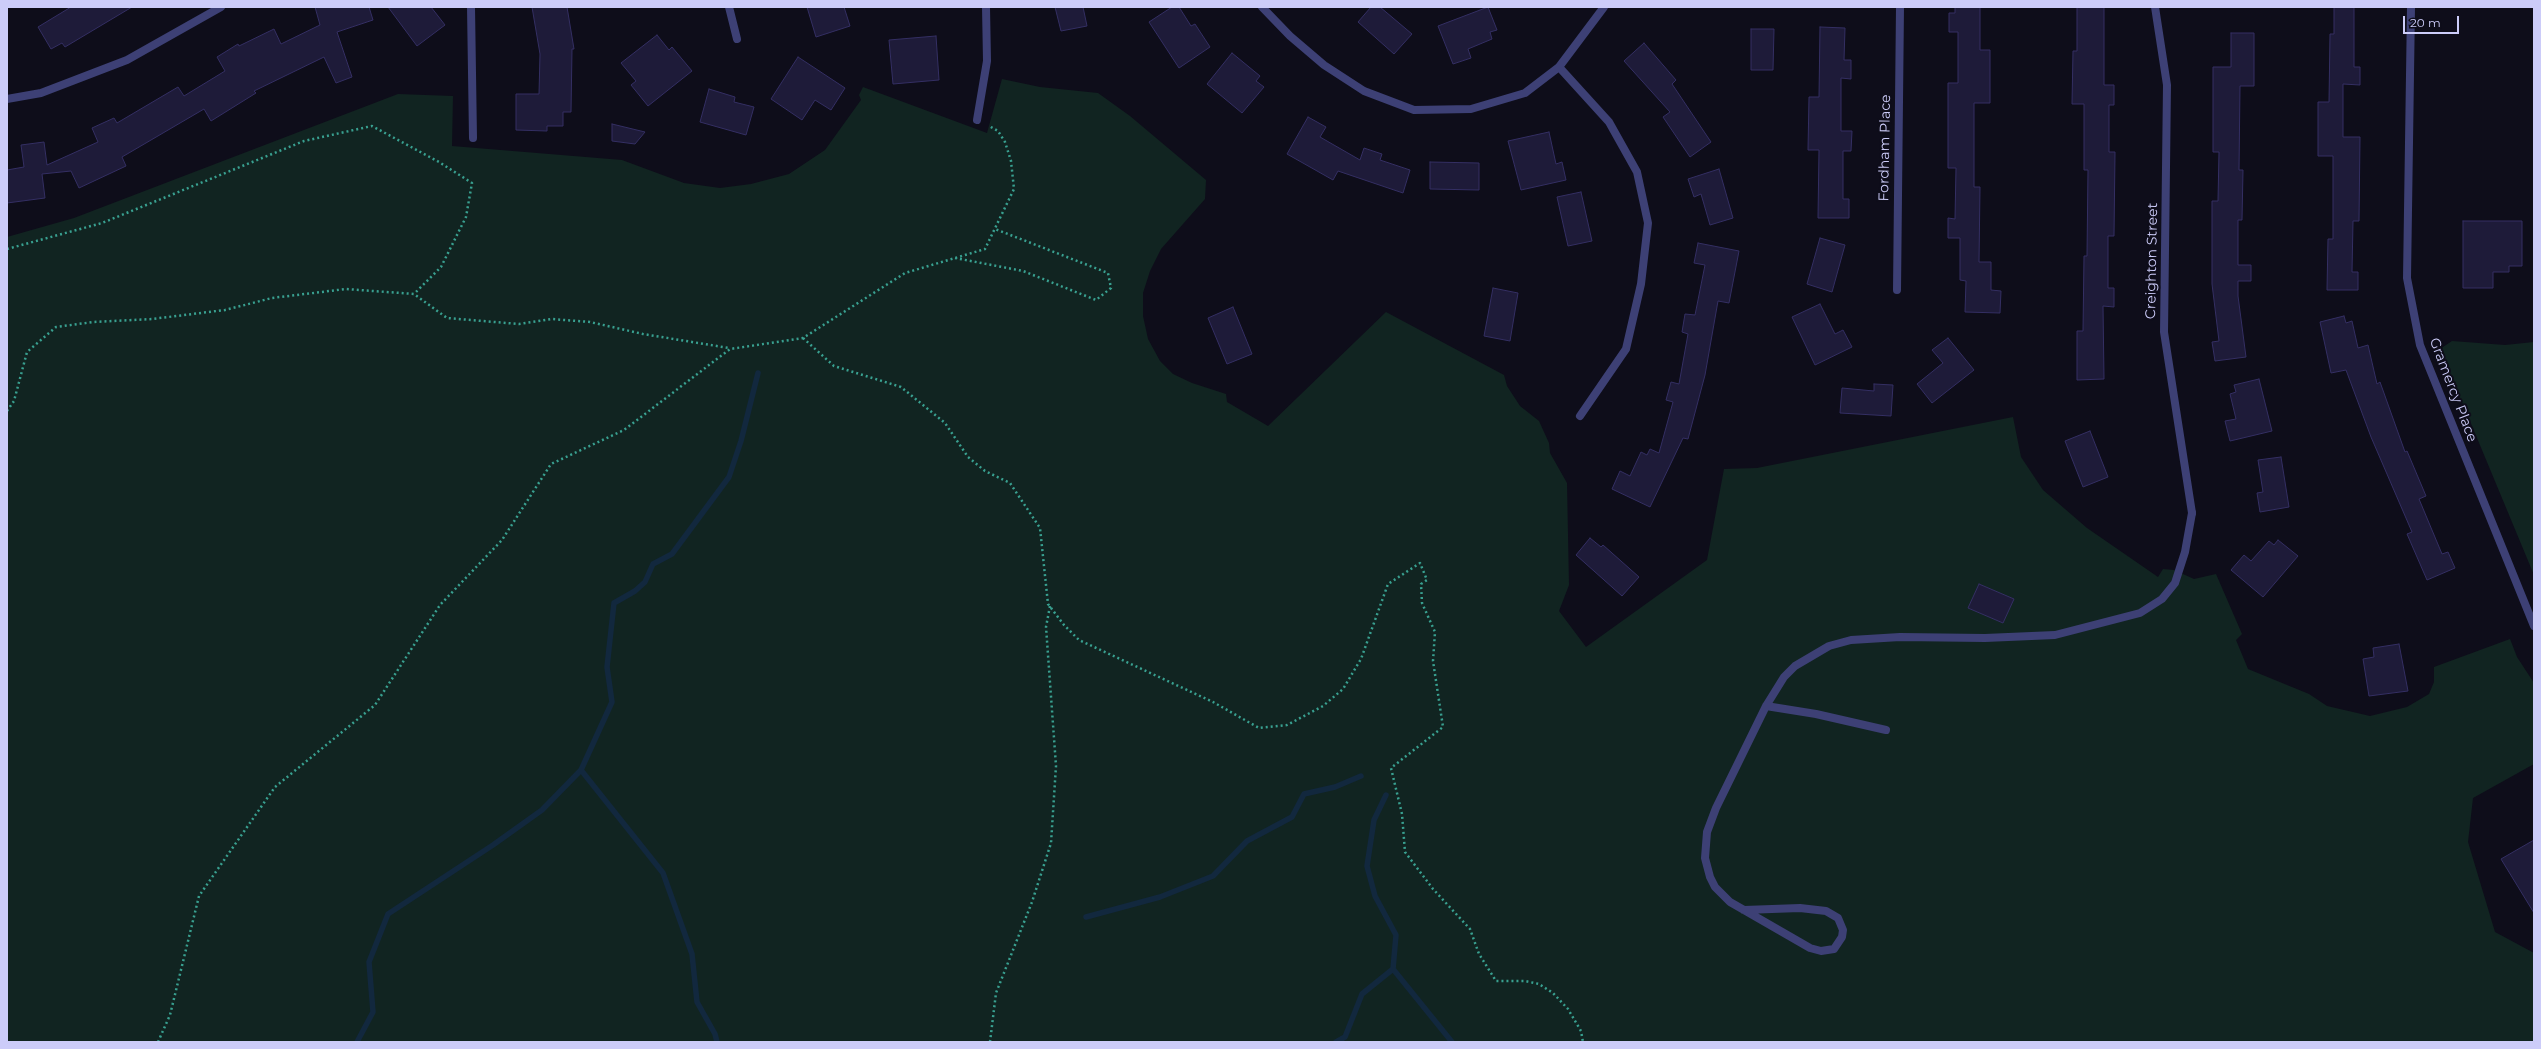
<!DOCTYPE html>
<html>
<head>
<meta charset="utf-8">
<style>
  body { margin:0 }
  #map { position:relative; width:2541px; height:1049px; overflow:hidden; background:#0e0d1a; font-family:Montserrat,sans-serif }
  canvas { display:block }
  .frame { position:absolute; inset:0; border:8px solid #ccccf9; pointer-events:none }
  .scale { position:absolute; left:2403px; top:16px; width:56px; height:18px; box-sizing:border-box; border:2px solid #ccccf9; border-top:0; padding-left:5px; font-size:12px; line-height:14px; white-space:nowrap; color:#ccccf9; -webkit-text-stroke:3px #0e0d1a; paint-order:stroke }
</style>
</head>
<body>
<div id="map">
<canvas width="2541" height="1049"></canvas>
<div class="frame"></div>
<div class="scale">20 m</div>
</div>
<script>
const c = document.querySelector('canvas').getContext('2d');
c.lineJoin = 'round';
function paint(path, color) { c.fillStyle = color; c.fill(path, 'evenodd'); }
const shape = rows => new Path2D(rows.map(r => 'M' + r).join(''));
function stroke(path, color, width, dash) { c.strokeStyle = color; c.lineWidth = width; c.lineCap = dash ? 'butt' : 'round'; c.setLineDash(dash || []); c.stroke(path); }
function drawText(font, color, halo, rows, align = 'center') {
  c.font = font + ' Montserrat,sans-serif'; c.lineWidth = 4; c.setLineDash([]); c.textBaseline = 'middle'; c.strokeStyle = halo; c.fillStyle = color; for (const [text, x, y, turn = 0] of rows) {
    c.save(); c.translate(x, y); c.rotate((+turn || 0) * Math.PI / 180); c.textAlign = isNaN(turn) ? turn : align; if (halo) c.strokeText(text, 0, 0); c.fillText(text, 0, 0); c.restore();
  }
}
paint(shape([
  [1002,79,1040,87,1098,93,1130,116,1206,180,1205,199,1161,249,1150,271,1143,293,1143,316,1148,339,1160,361,1173,374,1192,383,1226,394,1227,402,1268,426,1386,312,1504,375,1507,386,1520,406,1539,421,1549,443,1550,453,1567,483,1569,585,1559,611,1586,647,1707,560,1724,469,1757,468,2013,417,2021,457,2043,490,2087,528,2158,577,2163,569,2174,570,2194,579,2216,574,2242,634,2236,640,2248,669,2309,694,2327,706,2370,716,2407,707,2429,694,2434,682,2434,667,2510,639,2517,657,2534,683,2534,764,2473,798,2468,842,2495,932,2534,953,2534,1042,7,1042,7,237,74,218,398,94,453,96,452,146,622,160,684,183,720,188,751,184,789,174,825,150,861,100,859,95,863,87,987,133],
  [2452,341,2505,345,2534,342,2534,575,2440,349]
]), '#112421');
stroke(shape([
  [1386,795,1374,820,1367,866,1375,896,1396,935,1393,969,1452,1042],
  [1086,917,1160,897,1213,876,1247,841,1292,817,1304,794,1335,787,1361,776],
  [357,1042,373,1012,369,962,388,914,493,845,542,810,581,770],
  [717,1042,715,1034,697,1002,692,954,663,873,581,770,612,702,607,667,614,603,635,591,645,582,653,564,672,554,729,477,741,441,758,373],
  [1336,1042,1345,1037,1362,994,1393,969]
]), '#12283e', 5.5);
const building = shape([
  [71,7,132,7,65,47,62,43,51,49,38,27,71,7],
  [315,7,369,7,373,20,337,32,352,77,336,83,324,57,254,91,256,93,211,121,204,109,122,157,126,166,79,188,71,171,42,174,45,198,7,203,7,170,24,167,21,145,44,142,47,165,98,142,92,128,114,118,117,123,178,87,184,96,225,71,217,57,238,44,239,46,274,29,281,44,320,25,315,7],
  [388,7,431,7,445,25,417,46,388,7],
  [532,7,567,7,574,49,572,49,571,112,563,112,563,126,547,126,547,131,516,130,516,94,539,94,540,54,532,7],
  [807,7,844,7,850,26,816,37,807,7],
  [1055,7,1083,7,1087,26,1061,31,1055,7],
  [1172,7,1179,7,1191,26,1195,24,1210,47,1179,68,1149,22,1172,7],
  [1371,7,1380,7,1412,34,1394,54,1358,22,1371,7],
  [1488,7,1497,30,1490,32,1492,39,1468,49,1471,58,1453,64,1438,26,1488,7],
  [1955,7,1980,7,1980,50,1990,50,1990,103,1974,103,1974,187,1980,187,1979,262,1991,262,1991,290,2001,291,2000,313,1965,312,1966,281,1960,280,1960,238,1948,238,1948,218,1955,219,1956,168,1948,168,1948,83,1958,83,1958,32,1949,32,1949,13,1955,13,1955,7],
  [2077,7,2104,7,2104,85,2114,85,2114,105,2109,105,2109,152,2115,152,2114,236,2108,236,2108,288,2114,288,2114,307,2103,306,2104,379,2077,380,2077,331,2083,331,2084,256,2087,256,2088,170,2084,170,2084,104,2072,104,2073,51,2077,51,2077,7],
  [2334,7,2354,7,2354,67,2360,67,2360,85,2343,84,2343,137,2360,137,2359,221,2353,221,2352,272,2358,272,2358,290,2327,290,2328,239,2333,239,2333,156,2318,156,2318,102,2329,102,2330,34,2334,34,2334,7],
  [1820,27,1845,28,1844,60,1851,60,1851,79,1841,78,1841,131,1852,131,1851,151,1843,151,1843,199,1849,199,1849,218,1818,218,1819,150,1808,150,1809,97,1819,97,1820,27],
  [1751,29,1774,29,1773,70,1751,70,1751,29],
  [2231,33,2254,33,2254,86,2240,86,2239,170,2243,170,2242,220,2238,220,2238,265,2251,265,2251,281,2238,281,2238,296,2246,357,2215,361,2212,342,2219,341,2212,284,2212,201,2218,201,2219,152,2213,152,2213,67,2231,67,2231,33],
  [657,35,669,50,672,47,692,71,648,106,631,85,636,81,621,63,657,35],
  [936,36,939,80,893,84,889,40,936,36],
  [1644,43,1676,80,1672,84,1711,142,1690,157,1663,117,1670,112,1624,61,1644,43],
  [1232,53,1260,76,1256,81,1264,87,1242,113,1207,84,1232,53],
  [798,57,845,88,831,110,815,100,802,120,771,99,798,57],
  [709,89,735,97,734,102,754,107,746,135,700,122,709,89],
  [1308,117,1326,127,1320,137,1360,160,1364,148,1382,154,1380,160,1410,170,1403,193,1338,171,1333,180,1287,154,1308,117],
  [612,124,645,132,635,144,612,141,612,124],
  [1549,132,1556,164,1562,162,1566,180,1521,190,1508,141,1549,132],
  [1430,162,1479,163,1479,190,1430,189,1430,162],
  [1719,169,1733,218,1710,225,1701,194,1694,197,1688,179,1719,169],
  [1581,192,1592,241,1568,246,1557,197,1581,192],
  [2463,221,2522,221,2522,266,2509,266,2509,272,2493,272,2493,288,2463,288,2463,221],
  [1820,238,1845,245,1832,292,1807,284,1820,238],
  [1698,243,1739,251,1729,303,1718,301,1705,375,1688,439,1683,438,1650,507,1612,489,1620,471,1630,476,1641,452,1647,455,1650,449,1659,453,1673,402,1666,400,1671,382,1679,384,1688,334,1682,332,1685,314,1695,315,1705,265,1694,263,1698,243],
  [1493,288,1518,293,1510,341,1484,336,1493,288],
  [1820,304,1835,334,1843,330,1852,347,1815,365,1792,317,1820,304],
  [1233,307,1252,354,1227,364,1208,318,1233,307],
  [2344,316,2346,323,2352,321,2358,348,2368,345,2377,384,2380,382,2405,452,2407,451,2426,496,2419,499,2442,554,2448,552,2455,568,2427,580,2407,534,2412,532,2371,437,2346,370,2331,373,2320,322,2344,316],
  [1948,338,1974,370,1932,403,1917,384,1943,363,1932,350,1948,338],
  [2259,379,2272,431,2230,441,2225,421,2236,419,2230,394,2236,392,2234,385,2259,379],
  [1874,384,1893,385,1891,416,1840,413,1842,388,1874,391,1874,384],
  [2090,431,2108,477,2083,487,2065,441,2090,431],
  [2281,457,2289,507,2260,512,2257,493,2263,492,2258,460,2281,457],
  [1590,538,1601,547,1603,545,1639,577,1622,596,1576,555,1590,538],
  [2278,540,2298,556,2263,597,2231,570,2244,555,2251,561,2269,541,2274,545,2278,540],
  [1979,584,2014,599,2003,623,1968,608,1979,584],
  [2399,644,2408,691,2369,696,2363,659,2374,657,2373,648,2399,644],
  [2534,840,2534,913,2501,859,2534,840]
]);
paint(building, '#1e1b39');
stroke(building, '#342f63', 1);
stroke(shape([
  [7,249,102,223,304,141,372,126,439,162,472,183,466,217,441,267,414,294],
  [955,258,1023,271,1096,300,1111,288,1108,273,995,229],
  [803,338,834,366,901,387,945,423,968,457,985,471,1010,483,1040,528,1048,604,1064,625,1079,640,1213,702,1259,728,1287,725,1323,706,1343,689,1361,659,1388,584,1420,563,1427,580,1421,584,1422,603,1435,632,1433,661,1443,727,1391,768,1402,814,1405,852,1433,889,1470,929,1479,954,1496,981,1525,981,1539,984,1553,993,1568,1009,1581,1031,1583,1042],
  [7,411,14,401,27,352,56,327,93,322,152,319,225,310,272,298,346,289,414,294,447,318,519,324,552,319,590,322,643,334,729,348],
  [158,1042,170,1015,199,896,275,787,375,705,440,605,502,540,551,464,624,430,730,349,803,338,905,273,985,249,1014,189,1011,161,1005,142,998,131,989,126],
  [990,1042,996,993,1032,902,1051,843,1056,766,1046,627,1050,606]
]), '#39a090', 2.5, [2, 3]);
stroke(shape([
  [1766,706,1816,714,1886,730],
  [1744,910,1800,908,1826,911,1838,918,1843,930,1842,937,1834,949,1821,951,1810,948,1744,910,1730,902,1715,887,1710,877,1705,858,1707,832,1716,808,1766,706,1784,677,1795,666,1829,646,1851,640,1900,637,1985,638,2055,635,2140,613,2162,599,2175,583,2185,552,2192,513]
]), '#3d4075', 8);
stroke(shape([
  [471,7,473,138],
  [729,7,737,39],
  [1262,7,1290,36,1324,65,1364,91,1414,110,1471,109,1525,93,1559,67,1604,7],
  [2155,7,2167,85,2164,332,2192,513],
  [2411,7,2407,278,2420,345,2534,626],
  [1559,67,1609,122,1637,172,1648,223,1641,284,1626,349,1580,416],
  [7,99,41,93,127,60,221,7],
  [977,120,987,61,986,7],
  [1897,290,1900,7]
]), '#3d4075', 8);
drawText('14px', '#ccccf9', '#0e0d1a', [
  ["Fordham Place",1885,148,-89],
  ["Creighton Street",2152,261,-89],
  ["Gramercy Place",2453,390,69]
]);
</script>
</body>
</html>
